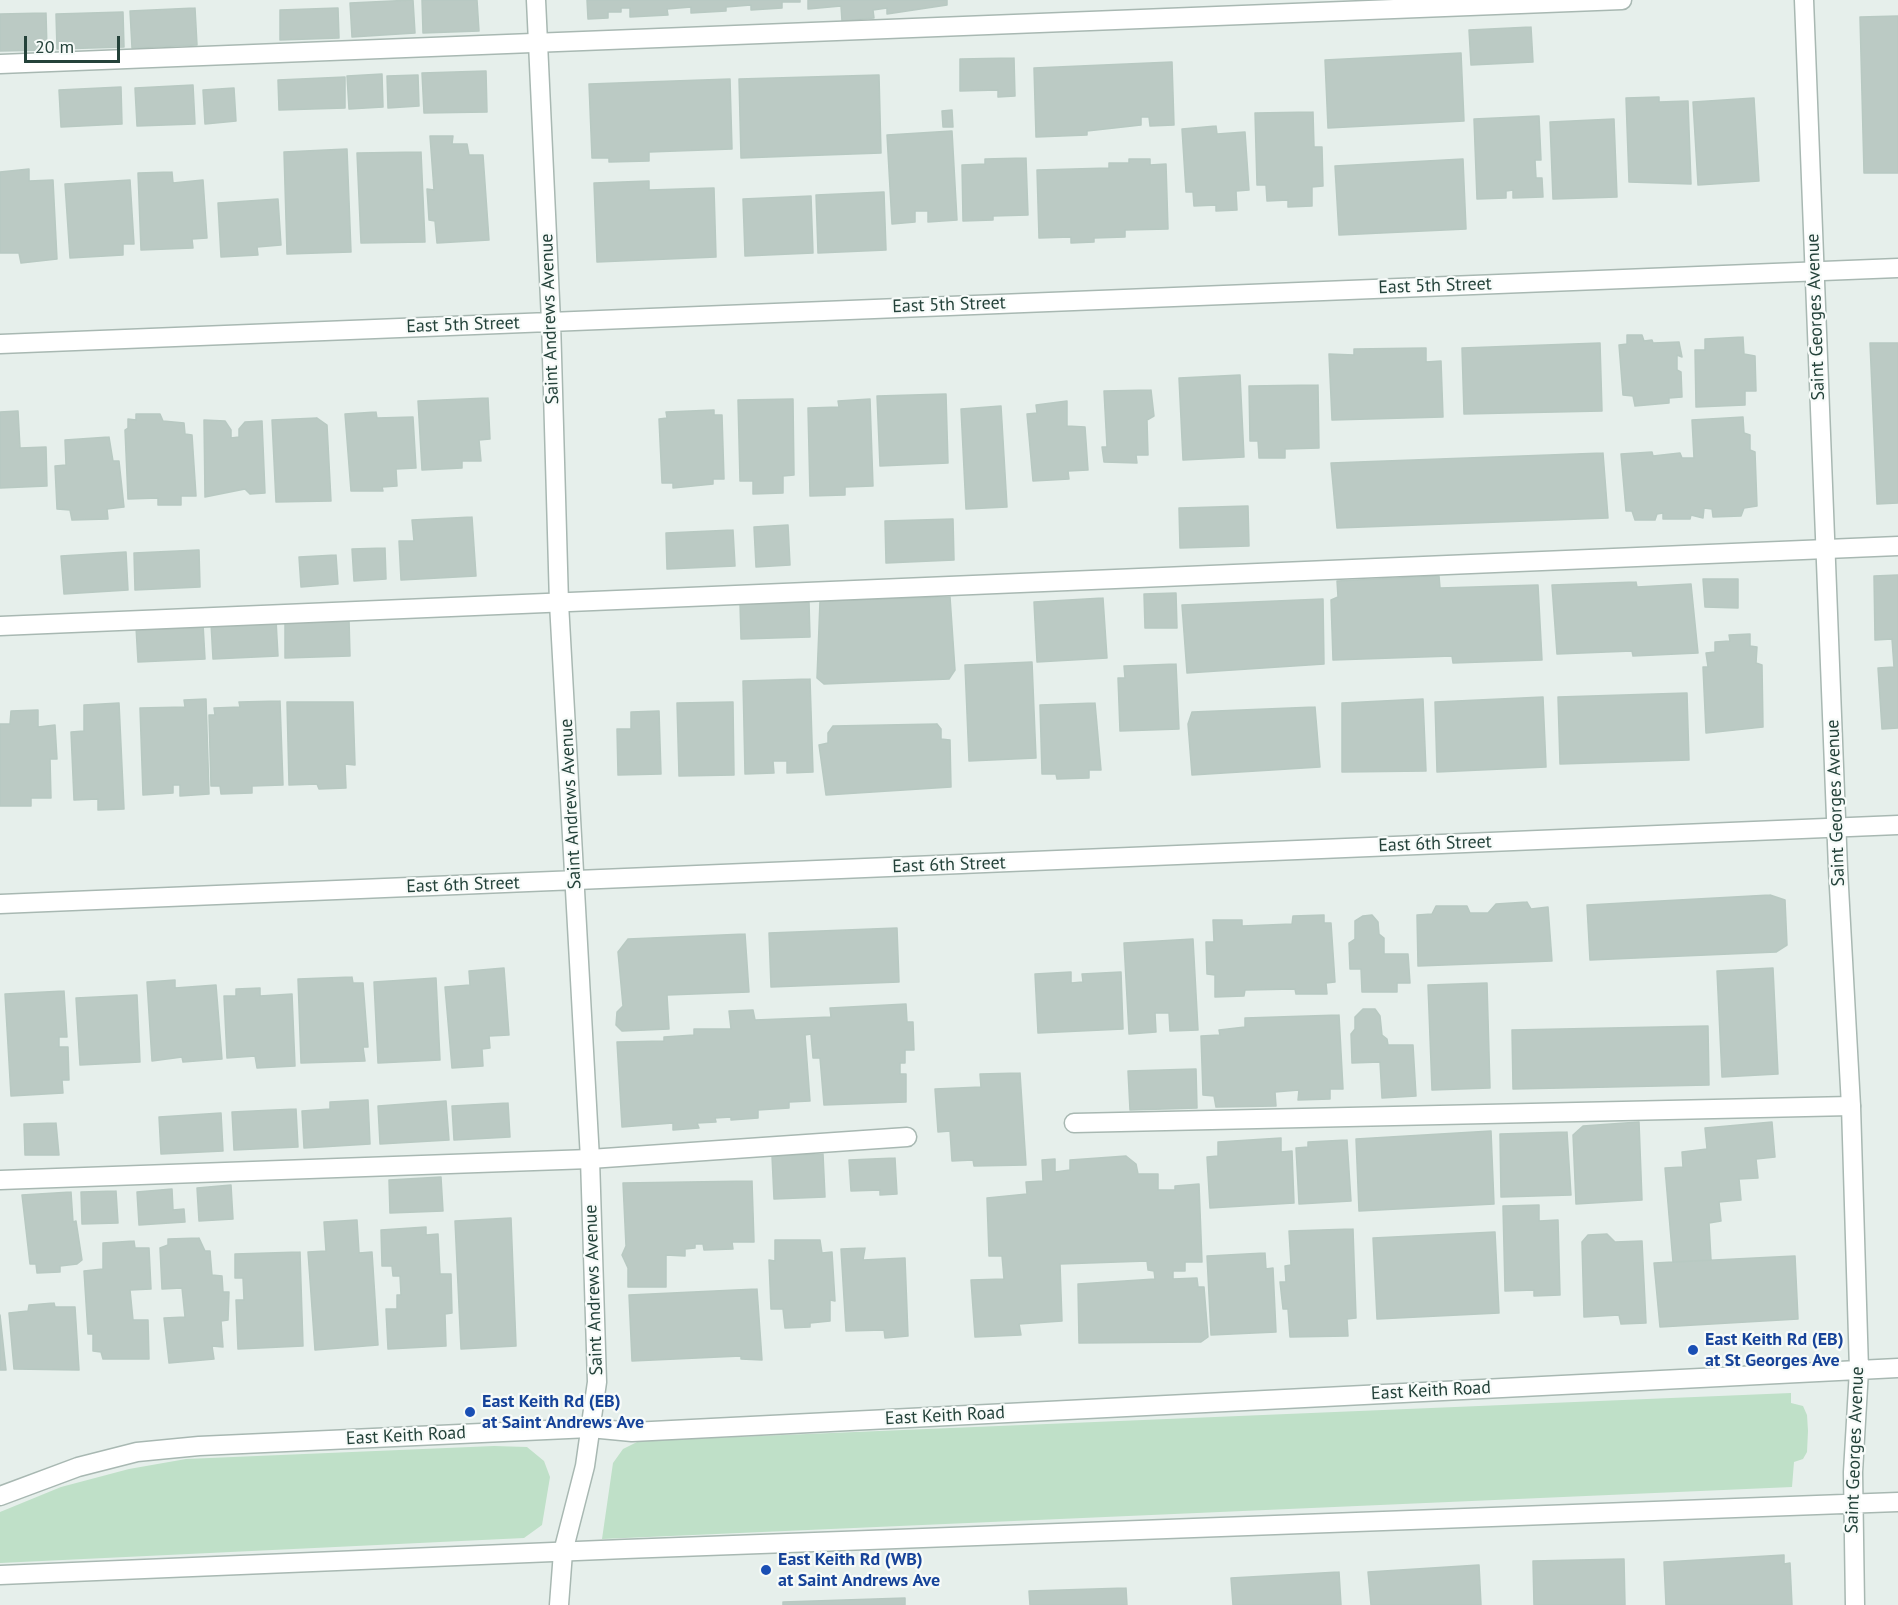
<!DOCTYPE html>
<style>
body{margin:0}
#map{position:relative;width:1898px;height:1605px;overflow:hidden;background:#e6efeb;font-family:"PT Sans",sans-serif}
canvas{display:block}
.scale{position:absolute;left:24px;top:36px;width:96px;height:27px;box-sizing:border-box;border:3px solid #24423a;border-top:0;padding-left:8px;font-size:18px;line-height:21px;white-space:nowrap;color:#24423a;-webkit-text-stroke:4px #f7fbf9;paint-order:stroke}
</style>
<div id="map">
<canvas width="1898" height="1605"></canvas>
<div class="scale">20 m</div>
</div>
<script>
const ctx = document.querySelector('canvas').getContext('2d');
ctx.lineJoin = 'round';
function fill(path, color) {
  ctx.fillStyle = color;
  ctx.fill(path, 'evenodd');
}
function toPath(rows) {
  const path = new Path2D();
  for (const r of rows) {
    path.moveTo(r[0], r[1]);
    for (let i = 2; i < r.length; i += 2) path.lineTo(r[i], r[i + 1]);
  }
  return path;
}
function trace(path, color, width, dash) {
  ctx.strokeStyle = color;
  ctx.lineWidth = width;
  ctx.lineCap = dash ? 'butt' : 'round';
  ctx.setLineDash(dash || []);
  ctx.stroke(path);
}
function write(font, color, halo, rows, align = 'center') {
  ctx.font = font + ' "PT Sans",sans-serif';
  ctx.lineWidth = 4.5;
  ctx.setLineDash([]);
  ctx.textBaseline = 'middle';
  ctx.strokeStyle = halo;
  ctx.fillStyle = color;
  for (const [text, x, y, turn = 0] of rows) {
    ctx.save();
    ctx.translate(x, y);
    ctx.rotate((+turn || 0) * Math.PI / 180);
    ctx.textAlign = isNaN(turn) ? turn : align;
    if (halo) ctx.strokeText(text, 0, 0);
    ctx.fillText(text, 0, 0);
    ctx.restore();
  }
}
const green = toPath([
 [1791,1393,1791,1403,1803,1406,1807,1415,1808,1431,1807,1452,1803,1459,1794,1462,1792,1487,602,1539,613,1463,623,1449,639,1441],
 [494,1446,527,1447,544,1461,550,1477,542,1525,524,1538,0,1563,0,1512,61,1487,129,1469,186,1459]
]);
const building = toPath([
 [413,0,415,33,352,37,350,3,413,0],
 [422,0,477,0,479,31,423,33,422,0],
 [587,0,800,0,800,2,782,2,782,8,751,10,751,5,726,7,726,11,691,13,691,7,667,9,668,15,630,17,630,8,621,8,621,12,608,12,608,18,588,19,587,0],
 [808,0,947,0,947,5,887,14,887,8,873,10,874,18,842,21,841,6,808,9,808,0],
 [195,8,197,45,132,48,130,11,195,8],
 [338,8,339,38,280,40,280,10,338,8],
 [123,12,124,47,57,49,56,14,123,12],
 [46,13,47,50,0,51,0,14,46,13],
 [1898,16,1898,173,1864,173,1860,17,1898,16],
 [1531,27,1533,62,1471,65,1469,30,1531,27],
 [1461,53,1464,121,1328,128,1325,60,1461,53],
 [1014,58,1015,96,998,97,998,90,960,91,960,59,1014,58],
 [1172,62,1174,125,1150,126,1149,117,1141,117,1141,125,1087,131,1087,135,1036,137,1034,68,1172,62],
 [486,71,487,112,424,113,422,73,486,71],
 [382,74,383,107,349,109,347,76,382,74],
 [418,75,419,106,388,108,387,76,418,75],
 [879,75,881,153,741,158,739,79,879,75],
 [345,77,345,108,279,110,278,80,345,77],
 [730,79,732,149,649,152,649,161,609,162,609,158,592,158,589,84,730,79],
 [193,85,195,124,137,126,135,88,193,85],
 [121,87,122,124,61,127,59,90,121,87],
 [234,88,236,121,205,124,203,90,234,88],
 [1659,97,1659,102,1688,101,1691,184,1629,182,1626,98,1659,97],
 [1754,98,1759,181,1698,185,1693,102,1754,98],
 [952,110,953,127,943,127,942,111,952,110],
 [1313,112,1314,147,1322,147,1323,186,1312,187,1312,206,1288,207,1288,200,1267,201,1266,185,1257,185,1255,113,1313,112],
 [1539,116,1541,160,1535,160,1536,178,1542,178,1543,197,1513,198,1513,190,1506,191,1506,198,1477,199,1474,119,1539,116],
 [1614,119,1617,197,1553,199,1550,122,1614,119],
 [1216,126,1217,134,1245,132,1249,190,1236,191,1237,210,1216,211,1216,205,1194,206,1193,192,1186,192,1182,129,1216,126],
 [952,131,957,220,928,222,928,211,915,211,915,222,892,224,887,135,952,131],
 [430,136,453,136,452,144,467,144,469,155,483,155,489,240,437,243,435,221,429,220,427,189,434,190,430,136],
 [347,149,351,252,287,254,284,152,347,149],
 [421,152,425,242,361,243,357,153,421,152],
 [1026,158,1028,215,993,216,993,220,963,221,962,165,985,164,985,159,1026,158],
 [1129,159,1150,159,1150,165,1166,164,1168,229,1125,230,1125,237,1094,238,1094,242,1071,243,1071,237,1039,238,1037,170,1109,168,1109,163,1129,163,1129,159],
 [1463,159,1466,229,1339,235,1335,166,1463,159],
 [29,169,29,181,53,180,57,259,21,263,19,253,0,253,0,172,29,169],
 [172,172,173,183,203,180,207,238,192,239,193,248,141,250,138,173,172,172],
 [130,180,134,244,123,244,123,255,70,258,65,184,130,180],
 [649,181,649,190,714,188,716,257,597,262,594,183,649,181],
 [884,192,886,250,818,253,816,195,884,192],
 [811,196,813,253,745,256,743,199,811,196],
 [278,199,281,245,257,247,258,255,221,257,218,203,278,199],
 [1627,335,1642,335,1644,341,1652,340,1653,343,1679,342,1682,357,1677,355,1677,370,1681,372,1682,397,1669,398,1669,403,1635,406,1633,396,1623,395,1619,345,1627,344,1627,335],
 [1743,337,1744,354,1755,356,1756,391,1745,391,1745,405,1696,407,1695,350,1705,350,1705,339,1743,337],
 [1600,343,1602,411,1464,414,1462,348,1600,343],
 [1870,343,1898,343,1898,503,1877,504,1870,343],
 [1426,348,1426,362,1441,361,1443,417,1332,420,1329,354,1354,355,1354,349,1426,348],
 [1240,375,1244,457,1183,460,1179,378,1240,375],
 [1318,385,1319,448,1285,449,1285,458,1259,458,1258,441,1250,441,1249,386,1318,385],
 [1151,390,1154,416,1147,420,1148,455,1136,455,1137,463,1104,462,1102,447,1107,447,1104,391,1151,390],
 [946,394,948,463,880,466,877,396,946,394],
 [488,398,490,439,479,440,481,461,462,461,462,468,422,470,418,401,488,398],
 [793,399,794,475,783,476,783,493,753,494,753,481,740,481,738,400,793,399],
 [870,399,873,486,845,487,845,495,810,496,808,408,839,407,838,401,870,399],
 [1067,401,1067,426,1085,427,1088,470,1068,471,1069,479,1033,481,1027,414,1037,413,1036,405,1067,401],
 [1001,406,1007,507,966,509,961,409,1001,406],
 [714,410,714,415,722,415,724,479,713,479,713,484,673,488,673,483,662,483,659,419,667,418,666,412,714,410],
 [18,411,20,448,46,447,47,486,0,488,0,412,18,411],
 [376,412,377,418,413,417,416,468,396,469,397,486,382,487,383,491,351,491,345,414,376,412],
 [136,414,160,414,163,421,184,423,185,434,192,435,196,496,181,496,181,505,158,505,158,498,128,499,125,430,128,428,128,419,136,420,136,414],
 [1743,417,1744,433,1750,435,1750,450,1755,452,1757,506,1744,508,1741,516,1713,517,1712,509,1704,508,1703,518,1691,515,1690,519,1663,519,1663,513,1657,514,1655,520,1635,520,1632,511,1626,511,1621,454,1652,452,1653,456,1680,453,1682,458,1694,458,1692,420,1743,417],
 [317,418,327,425,331,501,276,502,272,420,317,418],
 [204,420,225,421,231,430,231,438,239,437,239,429,245,422,262,421,265,493,250,494,245,489,205,497,204,420],
 [109,437,113,461,119,461,124,507,107,509,108,519,72,520,70,510,57,509,55,466,66,465,65,440,109,437],
 [1603,453,1608,518,1337,528,1331,463,1603,453],
 [1248,506,1249,546,1180,548,1179,508,1248,506],
 [472,517,476,576,401,580,399,541,414,541,412,520,472,517],
 [953,519,954,560,886,563,885,521,953,519],
 [788,525,790,565,756,567,754,527,788,525],
 [733,530,735,566,667,569,666,533,733,530],
 [385,548,386,579,354,581,352,549,385,548],
 [199,550,200,587,135,590,134,553,199,550],
 [126,552,128,590,64,594,61,556,126,552],
 [336,555,338,584,301,587,299,557,336,555],
 [1898,575,1898,728,1882,729,1878,668,1894,667,1892,639,1875,640,1874,576,1898,575],
 [1439,576,1440,588,1538,585,1542,660,1453,663,1452,656,1333,660,1331,600,1338,597,1337,581,1439,576],
 [1703,579,1738,579,1738,608,1705,607,1703,579],
 [1636,582,1637,587,1691,584,1698,653,1633,656,1632,651,1557,654,1552,585,1636,582],
 [1176,593,1177,628,1145,628,1144,594,1176,593],
 [950,597,955,670,949,679,824,684,817,678,820,601,950,597],
 [1103,598,1107,658,1037,662,1034,602,1103,598],
 [1323,599,1324,664,1187,673,1182,605,1323,599],
 [809,602,810,637,741,639,740,603,809,602],
 [349,619,350,656,285,658,285,621,349,619],
 [276,620,278,656,213,659,211,623,276,620],
 [203,624,205,659,138,662,136,627,203,624],
 [1750,634,1750,646,1757,647,1756,663,1762,665,1763,727,1706,733,1703,667,1708,667,1706,653,1715,652,1715,642,1730,641,1729,635,1750,634],
 [1032,662,1036,758,969,761,965,665,1032,662],
 [1176,664,1179,729,1120,731,1118,678,1125,678,1124,666,1176,664],
 [810,679,813,772,787,773,787,761,773,761,774,773,745,774,743,681,810,679],
 [1687,693,1689,760,1560,764,1558,697,1687,693],
 [1543,697,1546,767,1437,772,1435,702,1543,697],
 [206,699,209,794,180,796,180,785,173,785,173,793,143,795,140,708,185,707,184,700,206,699],
 [1423,699,1426,771,1342,772,1342,703,1423,699],
 [280,701,283,785,252,786,252,793,221,794,220,786,211,786,209,715,215,715,214,708,240,707,239,702,280,701],
 [287,702,353,702,355,765,345,764,346,788,319,789,317,784,289,785,287,702],
 [733,702,734,775,679,776,677,703,733,702],
 [119,703,124,809,98,810,98,799,74,800,71,732,84,731,84,705,119,703],
 [1095,703,1101,770,1089,770,1089,778,1057,779,1056,774,1042,774,1040,705,1095,703],
 [1315,707,1320,767,1192,775,1188,724,1192,712,1315,707],
 [38,710,38,727,55,725,57,759,50,759,51,798,31,798,31,806,0,806,0,724,10,724,11,711,38,710],
 [659,711,661,774,618,775,617,729,631,729,631,712,659,711],
 [937,724,941,729,941,739,950,740,951,787,826,795,819,745,828,743,828,733,833,726,937,724],
 [1770,895,1785,900,1787,945,1776,952,1590,960,1587,905,1770,895],
 [1527,902,1531,909,1548,907,1552,961,1418,966,1417,915,1432,914,1436,906,1467,906,1470,913,1488,913,1496,904,1527,902],
 [1324,915,1324,923,1331,923,1335,982,1326,983,1327,994,1296,994,1295,989,1245,990,1244,996,1215,997,1215,975,1207,974,1206,942,1214,942,1213,920,1242,920,1242,926,1292,924,1293,916,1324,915],
 [1372,915,1378,922,1379,934,1384,938,1384,954,1408,954,1410,983,1397,983,1397,992,1362,992,1361,969,1350,969,1349,943,1355,939,1355,921,1363,916,1372,915],
 [897,928,899,982,771,987,769,933,897,928],
 [745,934,749,992,667,995,669,1029,622,1031,616,1025,617,1012,623,1006,618,952,628,939,745,934],
 [1193,939,1198,1030,1170,1031,1169,1013,1155,1013,1156,1032,1129,1034,1124,943,1193,939],
 [504,968,509,1035,489,1036,490,1048,482,1049,483,1066,452,1068,445,987,470,985,469,971,504,968],
 [1773,968,1778,1074,1722,1077,1717,971,1773,968],
 [1071,972,1071,983,1083,982,1082,974,1121,972,1123,1029,1038,1033,1035,974,1071,972],
 [352,977,353,983,363,983,368,1047,363,1047,365,1061,301,1063,298,979,352,977],
 [436,978,440,1060,378,1063,374,982,436,978],
 [175,980,175,988,216,985,222,1059,183,1062,182,1057,152,1061,147,982,175,980],
 [1487,983,1490,1088,1432,1090,1428,985,1487,983],
 [260,988,260,996,292,994,295,1066,257,1068,255,1056,227,1058,224,996,236,996,236,989,260,988],
 [64,991,67,1037,59,1037,59,1047,68,1047,69,1080,62,1080,63,1093,11,1096,5,994,64,991],
 [137,995,140,1062,80,1065,76,998,137,995],
 [906,1004,907,1022,913,1022,914,1050,905,1050,905,1063,900,1063,900,1074,906,1074,906,1102,824,1105,820,1058,813,1058,811,1034,805,1035,810,1101,789,1102,789,1108,758,1110,758,1118,731,1120,731,1117,715,1118,716,1122,697,1123,699,1128,673,1130,673,1123,622,1127,617,1042,664,1041,664,1037,694,1035,694,1029,731,1029,729,1011,753,1010,755,1020,831,1017,830,1008,906,1004],
 [1363,1009,1375,1009,1380,1016,1382,1035,1387,1039,1388,1045,1413,1045,1416,1096,1382,1098,1380,1062,1352,1063,1351,1034,1355,1029,1355,1017,1363,1009],
 [1339,1015,1343,1089,1330,1089,1330,1099,1298,1100,1299,1090,1275,1092,1276,1106,1216,1107,1214,1096,1203,1095,1201,1036,1220,1035,1219,1030,1245,1027,1245,1018,1339,1015],
 [1708,1026,1709,1085,1513,1089,1512,1030,1708,1026],
 [1196,1069,1197,1108,1130,1110,1128,1071,1196,1069],
 [1020,1073,1026,1165,974,1166,973,1160,952,1161,950,1131,938,1132,935,1089,981,1087,980,1074,1020,1073],
 [368,1100,370,1144,304,1148,302,1111,330,1109,330,1102,368,1100],
 [446,1101,449,1140,380,1144,378,1106,446,1101],
 [508,1103,510,1137,454,1140,452,1106,508,1103],
 [296,1109,298,1147,234,1150,232,1112,296,1109],
 [221,1113,223,1151,161,1154,159,1117,221,1113],
 [1639,1122,1642,1200,1576,1204,1573,1135,1583,1126,1639,1122],
 [1772,1122,1775,1157,1756,1159,1758,1178,1739,1179,1741,1200,1719,1202,1721,1221,1709,1223,1711,1260,1673,1262,1665,1168,1683,1167,1682,1152,1707,1149,1705,1128,1772,1122],
 [56,1123,59,1155,25,1155,24,1124,56,1123],
 [1491,1131,1494,1204,1359,1211,1356,1139,1491,1131],
 [1567,1132,1571,1195,1501,1197,1500,1134,1567,1132],
 [1281,1138,1281,1152,1292,1151,1294,1203,1210,1208,1207,1157,1218,1156,1218,1142,1281,1138],
 [1347,1140,1351,1201,1299,1204,1296,1148,1308,1147,1308,1142,1347,1140],
 [823,1154,825,1197,774,1199,772,1156,823,1154],
 [1126,1156,1136,1164,1138,1174,1158,1174,1158,1190,1175,1190,1175,1186,1199,1184,1202,1262,1185,1262,1185,1271,1173,1271,1173,1279,1197,1278,1198,1287,1204,1287,1208,1337,1201,1342,1079,1343,1078,1284,1155,1279,1154,1271,1148,1270,1147,1261,1060,1264,1062,1321,1019,1324,1021,1335,975,1337,971,1280,1004,1279,1002,1256,989,1256,987,1198,1027,1194,1026,1182,1043,1181,1042,1160,1055,1159,1055,1172,1070,1170,1070,1160,1126,1156],
 [895,1158,897,1194,880,1195,880,1190,851,1191,849,1160,895,1158],
 [441,1177,443,1211,390,1213,389,1180,441,1177],
 [752,1181,754,1242,732,1242,733,1249,704,1250,703,1244,695,1244,695,1248,685,1249,685,1256,666,1255,666,1287,628,1287,628,1268,622,1255,626,1246,623,1183,752,1181],
 [231,1185,233,1219,199,1221,197,1188,231,1185],
 [172,1189,173,1210,184,1209,185,1222,139,1225,137,1192,172,1189],
 [116,1191,118,1223,82,1224,81,1192,116,1191],
 [71,1192,73,1222,76,1221,82,1260,77,1264,60,1266,60,1272,37,1273,36,1264,30,1264,22,1195,71,1192],
 [1539,1205,1539,1221,1558,1220,1560,1295,1534,1296,1534,1290,1505,1291,1503,1206,1539,1205],
 [511,1218,516,1346,461,1349,455,1221,511,1218],
 [357,1220,359,1253,372,1252,378,1345,315,1350,308,1252,326,1251,324,1222,357,1220],
 [426,1227,426,1235,438,1234,440,1274,451,1274,452,1313,445,1314,446,1346,388,1349,386,1309,397,1309,397,1295,401,1295,400,1276,393,1276,392,1266,382,1266,381,1230,426,1227],
 [1353,1229,1356,1318,1347,1319,1348,1336,1290,1337,1288,1309,1283,1309,1280,1282,1286,1282,1285,1266,1291,1265,1289,1231,1353,1229],
 [1495,1232,1499,1313,1377,1319,1373,1238,1495,1232],
 [1607,1234,1615,1242,1642,1241,1646,1323,1621,1324,1619,1315,1584,1317,1582,1242,1588,1235,1607,1234],
 [199,1238,205,1251,210,1251,212,1275,222,1276,223,1292,229,1292,228,1320,221,1321,223,1347,212,1346,214,1359,169,1363,164,1318,185,1317,182,1288,162,1289,160,1248,168,1245,168,1239,199,1238],
 [775,1240,820,1240,822,1253,832,1252,835,1301,830,1300,830,1321,810,1323,810,1327,785,1328,783,1309,771,1309,769,1260,775,1261,775,1240],
 [134,1241,135,1248,149,1248,151,1289,130,1290,133,1320,148,1320,149,1359,103,1359,101,1352,93,1351,93,1334,88,1334,84,1271,103,1269,103,1243,134,1241],
 [865,1248,863,1260,905,1258,908,1336,885,1338,884,1330,846,1331,841,1249,865,1248],
 [300,1252,303,1346,238,1349,236,1300,244,1300,243,1278,235,1278,235,1254,300,1252],
 [1265,1253,1266,1269,1273,1268,1276,1332,1211,1335,1207,1256,1265,1253],
 [1795,1256,1798,1319,1660,1327,1654,1263,1795,1256],
 [757,1289,762,1360,741,1359,741,1356,632,1361,629,1295,757,1289],
 [54,1303,55,1307,75,1307,79,1370,14,1369,9,1313,28,1311,29,1305,54,1303],
 [0,1315,6,1370,0,1370,0,1315],
 [1784,1555,1784,1564,1790,1563,1792,1605,1666,1605,1664,1562,1784,1555],
 [1624,1559,1625,1605,1534,1605,1533,1561,1624,1559],
 [1479,1565,1481,1605,1371,1605,1368,1572,1479,1565],
 [1339,1572,1341,1605,1233,1605,1231,1578,1339,1572],
 [1126,1588,1127,1605,1030,1605,1029,1591,1126,1588],
 [905,1598,905,1605,783,1605,783,1602,905,1598]
]);
const service = toPath([
 [0,64,1622,0],
 [0,626,1898,546],
 [1074,1123,1851,1106],
 [0,1180,590,1159,907,1137]
]);
const minor = toPath([
 [536,0,551,321,559,603,590,1159,597,1382,585,1466,563,1552,559,1605],
 [0,344,1898,268],
 [0,904,1898,825]
]);
const tertiary = toPath([
 [1804,0,1838,869,1851,1106,1859,1370,1853,1472,1855,1605],
 [0,1496,78,1467,137,1452,199,1446,590,1428,632,1432,1898,1368],
 [0,1575,625,1549,1898,1502]
]);
const markers = [
 [1693,1350,6,"#1a4fb4"],
 [470,1412,6,"#1a4fb4"],
 [766,1570,6,"#1a4fb4"]
];
const streetNames = [
 ["East 5th Street",1435,286,-2],
 ["East 5th Street",949,305,-2],
 ["Saint Georges Avenue",1816,317,-92],
 ["Saint Andrews Avenue",550,319,-92],
 ["East 5th Street",463,325,-2],
 ["Saint Georges Avenue",1836,803,-92],
 ["Saint Andrews Avenue",571,804,-93],
 ["East 6th Street",1435,844,-2],
 ["East 6th Street",949,865,-2],
 ["East 6th Street",463,885,-2],
 ["Saint Andrews Avenue",594,1290,-92],
 ["East Keith Road",1431,1391,-3],
 ["East Keith Road",945,1416,-3],
 ["East Keith Road",406,1436,-3],
 ["Saint Georges Avenue",1855,1450,-88]
];
const transitNames = [
 ["East Keith Rd (EB)",1705,1340],
 ["at St Georges Ave",1705,1361],
 ["East Keith Rd (EB)",482,1402],
 ["at Saint Andrews Ave",482,1423],
 ["East Keith Rd (WB)",778,1560],
 ["at Saint Andrews Ave",778,1581]
];
fill(green, '#bfe0c8');
fill(building, '#bbcac4');
trace(building, '#b8c9c2', 1.5);
trace(service, '#a8b8b2', 21);
trace(minor, '#a8b8b2', 21);
trace(tertiary, '#a8b8b2', 21);
trace(service, '#fff', 18);
trace(minor, '#fff', 18);
trace(tertiary, '#fff', 18);
for (const [x, y, r, color] of markers) {
  const dot = new Path2D();
  dot.arc(x, y, r, 0, 2 * Math.PI);
  ctx.fillStyle = color;
  ctx.fill(dot);
  trace(dot, '#f7fbf9', 2);
}
write('18px', '#24423a', '#f7fbf9', streetNames);
write('bold 18px', '#164399', '#f7fbf9', transitNames, 'left');
</script>
